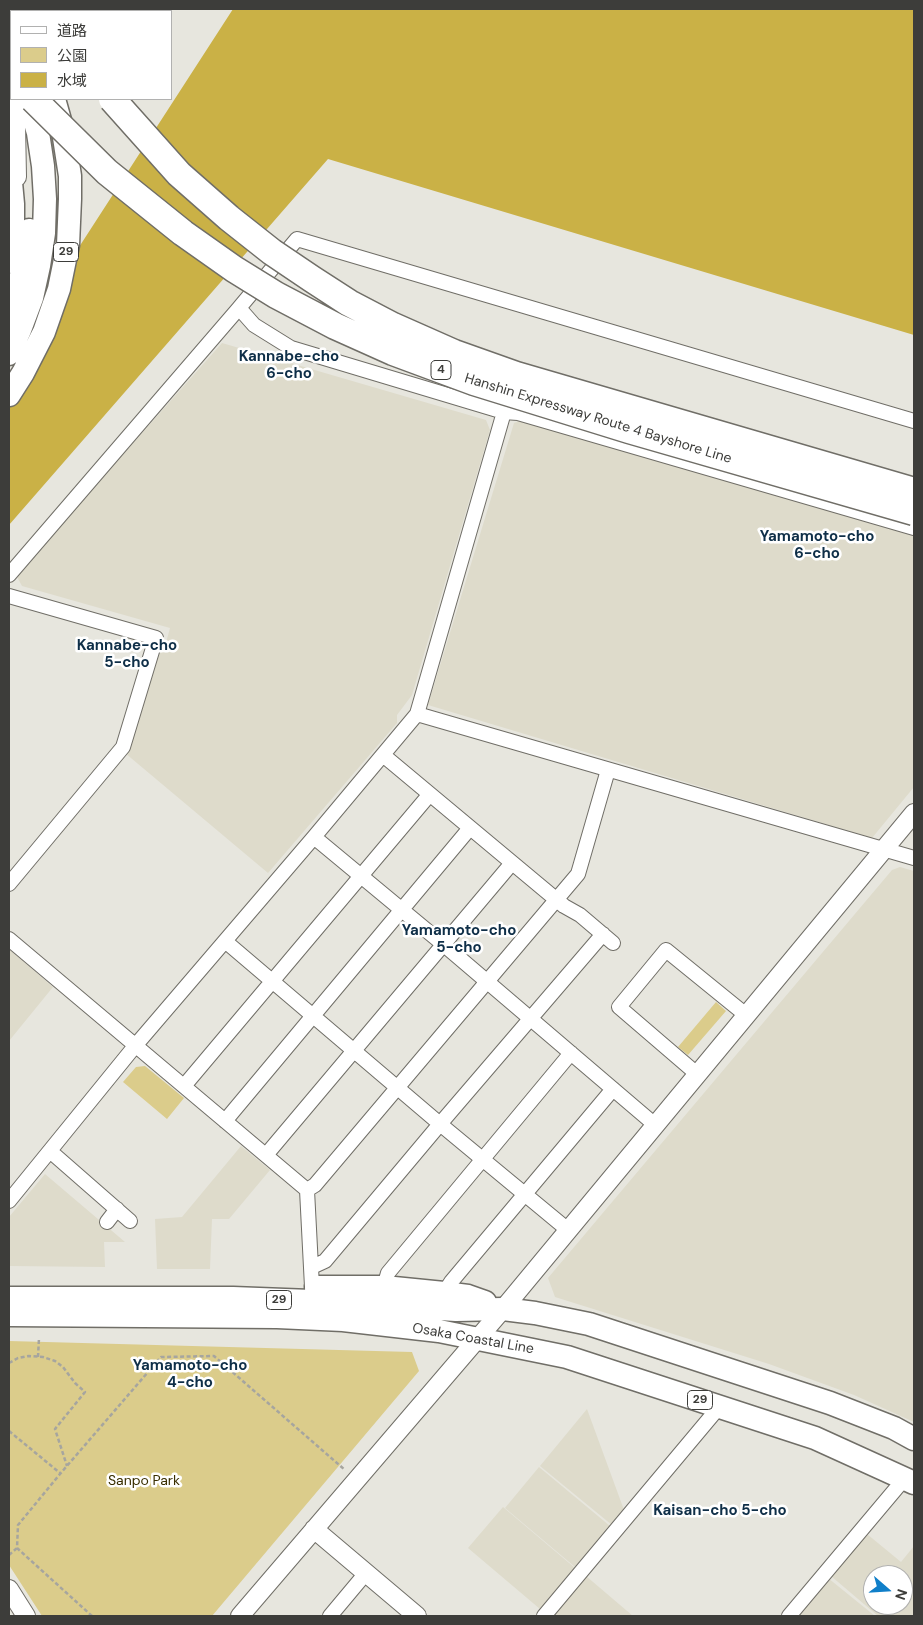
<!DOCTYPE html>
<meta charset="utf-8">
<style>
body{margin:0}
#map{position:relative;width:923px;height:1625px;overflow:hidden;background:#e7e6de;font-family:"DM Sans","Noto Sans JP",sans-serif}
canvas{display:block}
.frame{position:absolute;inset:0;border:10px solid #3d3d3a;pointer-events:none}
.legend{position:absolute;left:10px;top:10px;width:162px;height:90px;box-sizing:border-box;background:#fff;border:1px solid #b1b1b0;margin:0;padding:6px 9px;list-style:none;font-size:15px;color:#3d3d3a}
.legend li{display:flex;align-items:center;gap:10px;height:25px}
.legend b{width:25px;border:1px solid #b1b1b0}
.north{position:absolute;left:863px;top:1565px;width:50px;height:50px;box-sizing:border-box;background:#fff;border:1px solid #b1b1b0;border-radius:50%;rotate:109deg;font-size:14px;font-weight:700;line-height:20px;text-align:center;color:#3d3d3a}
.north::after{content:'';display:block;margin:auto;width:18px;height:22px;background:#107fc9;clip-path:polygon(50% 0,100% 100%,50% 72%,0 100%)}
</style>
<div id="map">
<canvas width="923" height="1625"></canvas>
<div class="frame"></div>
<ul class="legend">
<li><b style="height:6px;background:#fff"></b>道路</li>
<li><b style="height:14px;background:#dbcc8b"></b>公園</li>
<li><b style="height:14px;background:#cab146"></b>水域</li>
</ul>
<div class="north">N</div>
</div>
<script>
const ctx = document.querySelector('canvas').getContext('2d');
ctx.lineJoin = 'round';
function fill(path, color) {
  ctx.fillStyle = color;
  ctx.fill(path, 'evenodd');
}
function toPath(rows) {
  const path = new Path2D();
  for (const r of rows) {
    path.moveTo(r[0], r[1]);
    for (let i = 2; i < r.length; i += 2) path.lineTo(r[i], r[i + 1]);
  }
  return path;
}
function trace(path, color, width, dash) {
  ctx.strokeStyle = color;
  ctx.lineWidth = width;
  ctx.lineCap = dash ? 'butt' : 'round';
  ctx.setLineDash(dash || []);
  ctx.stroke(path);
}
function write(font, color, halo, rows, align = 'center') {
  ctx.font = font + ' "DM Sans",sans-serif';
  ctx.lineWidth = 5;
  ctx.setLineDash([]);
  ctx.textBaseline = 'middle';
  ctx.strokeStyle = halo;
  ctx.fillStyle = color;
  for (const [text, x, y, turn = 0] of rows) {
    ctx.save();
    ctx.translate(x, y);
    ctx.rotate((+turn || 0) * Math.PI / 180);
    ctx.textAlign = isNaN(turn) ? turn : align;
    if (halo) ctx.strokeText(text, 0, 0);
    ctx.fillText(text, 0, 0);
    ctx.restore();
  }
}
const built = toPath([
 [222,343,486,420,490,430,412,695,397,715,397,723,268,873,125,753,156,655,164,650,170,628,22,586,16,575],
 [522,420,914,536,914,787,872,838,428,705,514,423],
 [900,867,914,871,914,1422,854,1395,769,1364,555,1297,548,1278,892,870],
 [9,949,53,987,9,1041],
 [241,1146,270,1170,229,1219,212,1219,210,1269,157,1269,155,1219,182,1217],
 [45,1174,125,1242,104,1242,105,1267,9,1266,9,1217],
 [587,1409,624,1510,612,1525,540,1466],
 [539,1467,610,1526,575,1567,505,1508],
 [503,1507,575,1568,540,1609,468,1548],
 [867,1534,901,1562,914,1546,914,1616,878,1616,831,1576],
 [873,1575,903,1575,903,1605,873,1605],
 [586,1576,633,1616,552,1616],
 [828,1578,875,1616,796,1616]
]);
const green = toPath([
 [716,1002,726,1011,688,1055,678,1047],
 [145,1066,184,1098,167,1119,123,1082,136,1067],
 [9,1341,412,1352,419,1371,212,1616,42,1616,9,1565]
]);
const water = toPath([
 [233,9,914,9,914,335,328,159,9,525,9,382,59,278]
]);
const path = toPath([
 [38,1357,39,1338],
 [9,1363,18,1358,29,1356,43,1357,55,1361,63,1367,75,1383,85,1392,55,1429,67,1466],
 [9,1431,60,1473],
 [9,1555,17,1548],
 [92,1616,17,1548,18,1525,60,1474,161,1357,214,1356,345,1470]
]);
const minor = toPath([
 [239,308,297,239,914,421],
 [9,575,239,308,254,325,291,348,504,412,518,413,914,528],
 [9,596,156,638,123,747,9,884],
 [417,714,914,858],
 [383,755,564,906,580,915,613,943],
 [314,837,443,944,654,1124],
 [9,939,307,1190,312,1287],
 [225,941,440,1124,568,1230],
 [697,1074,619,1007,666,950,746,1015],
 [184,1086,430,794],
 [225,1121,470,828],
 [50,1151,130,1221],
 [266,1155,512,863],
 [307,1190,315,1185,578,874,608,770],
 [9,1201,135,1046,314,837,417,714,504,412],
 [107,1222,117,1209],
 [312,1267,325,1261,440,1124,603,934],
 [384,1287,388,1273,571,1053],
 [444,1293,451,1282,613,1089],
 [330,1616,366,1573],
 [544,1616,720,1406],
 [789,1616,905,1478]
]);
const tertiary = toPath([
 [17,177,16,124,18,99],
 [314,1529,417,1616],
 [9,1589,26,1616],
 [240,1616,503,1309,914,813]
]);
const primary = toPath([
 [9,9,11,12],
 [33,9,35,11],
 [9,31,11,31],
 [9,53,11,58],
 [9,161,13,204,13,226,9,262],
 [9,315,18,287,24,264,29,230],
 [9,354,20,330,32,298,39,266,44,233,45,199,43,166,38,133,28,99],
 [9,395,23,373,44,332,59,289,68,245,70,199,70,176,63,131,54,99],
 [316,1287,384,1287,444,1293,468,1296,485,1302],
 [9,1298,233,1298,311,1301,456,1310,503,1309,535,1313,589,1324,830,1403,894,1428,914,1439],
 [9,1315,277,1317,343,1320,439,1331,567,1357,815,1438,914,1483]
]);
const motorway = toPath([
 [48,9,50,11],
 [9,72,11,75]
]);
const motorwayBridge = toPath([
 [33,99,107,172,183,233,234,269,276,295,335,326,393,352,474,382,629,430,914,512],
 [112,99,179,174,229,218,272,252,312,279,349,303,393,326,454,353,516,375,914,491]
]);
const shields = [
 [66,252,25],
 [441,370,20],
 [279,1300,25],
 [700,1400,25]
];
const shieldNames = [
 ["29",66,252],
 ["4",441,370],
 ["29",279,1300],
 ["29",700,1400]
];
const streetNames = [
 ["Hanshin Expressway Route 4 Bayshore Line",598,419,17],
 ["Osaka Coastal Line",473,1339,10]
];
const parkNames = [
 ["Sanpo Park",144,1481]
];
const neighbourhoodNames = [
 ["Kannabe-cho",289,357],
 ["6-cho",289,374],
 ["Yamamoto-cho",817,537],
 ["6-cho",817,554],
 ["Kannabe-cho",127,646],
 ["5-cho",127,663],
 ["Yamamoto-cho",459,931],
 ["5-cho",459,948],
 ["Yamamoto-cho",190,1366],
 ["4-cho",190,1383],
 ["Kaisan-cho 5-cho",720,1511]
];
fill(built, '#dedbcb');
fill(green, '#dbcc8b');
fill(water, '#cab146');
trace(minor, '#706e67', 16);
trace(tertiary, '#706e67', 20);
trace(primary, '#706e67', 25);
trace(motorway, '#706e67', 29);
trace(path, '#a6a59f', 2.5, [4, 2.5]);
trace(minor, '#fff', 14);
trace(tertiary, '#fff', 18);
trace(primary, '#fff', 22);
trace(motorway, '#fff', 26);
trace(motorwayBridge, '#706e67', 29, []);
trace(motorwayBridge, '#fff', 26);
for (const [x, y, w] of shields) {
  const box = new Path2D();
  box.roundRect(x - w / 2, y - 9.5, w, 19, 4);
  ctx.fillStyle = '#fff';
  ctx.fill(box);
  trace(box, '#3d3d3a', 1);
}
write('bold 12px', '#3d3d3a', null, shieldNames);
write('14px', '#3d3d3a', '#fff', streetNames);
write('14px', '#392e00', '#fff', parkNames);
write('bold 15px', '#0f2f48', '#fff', neighbourhoodNames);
</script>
